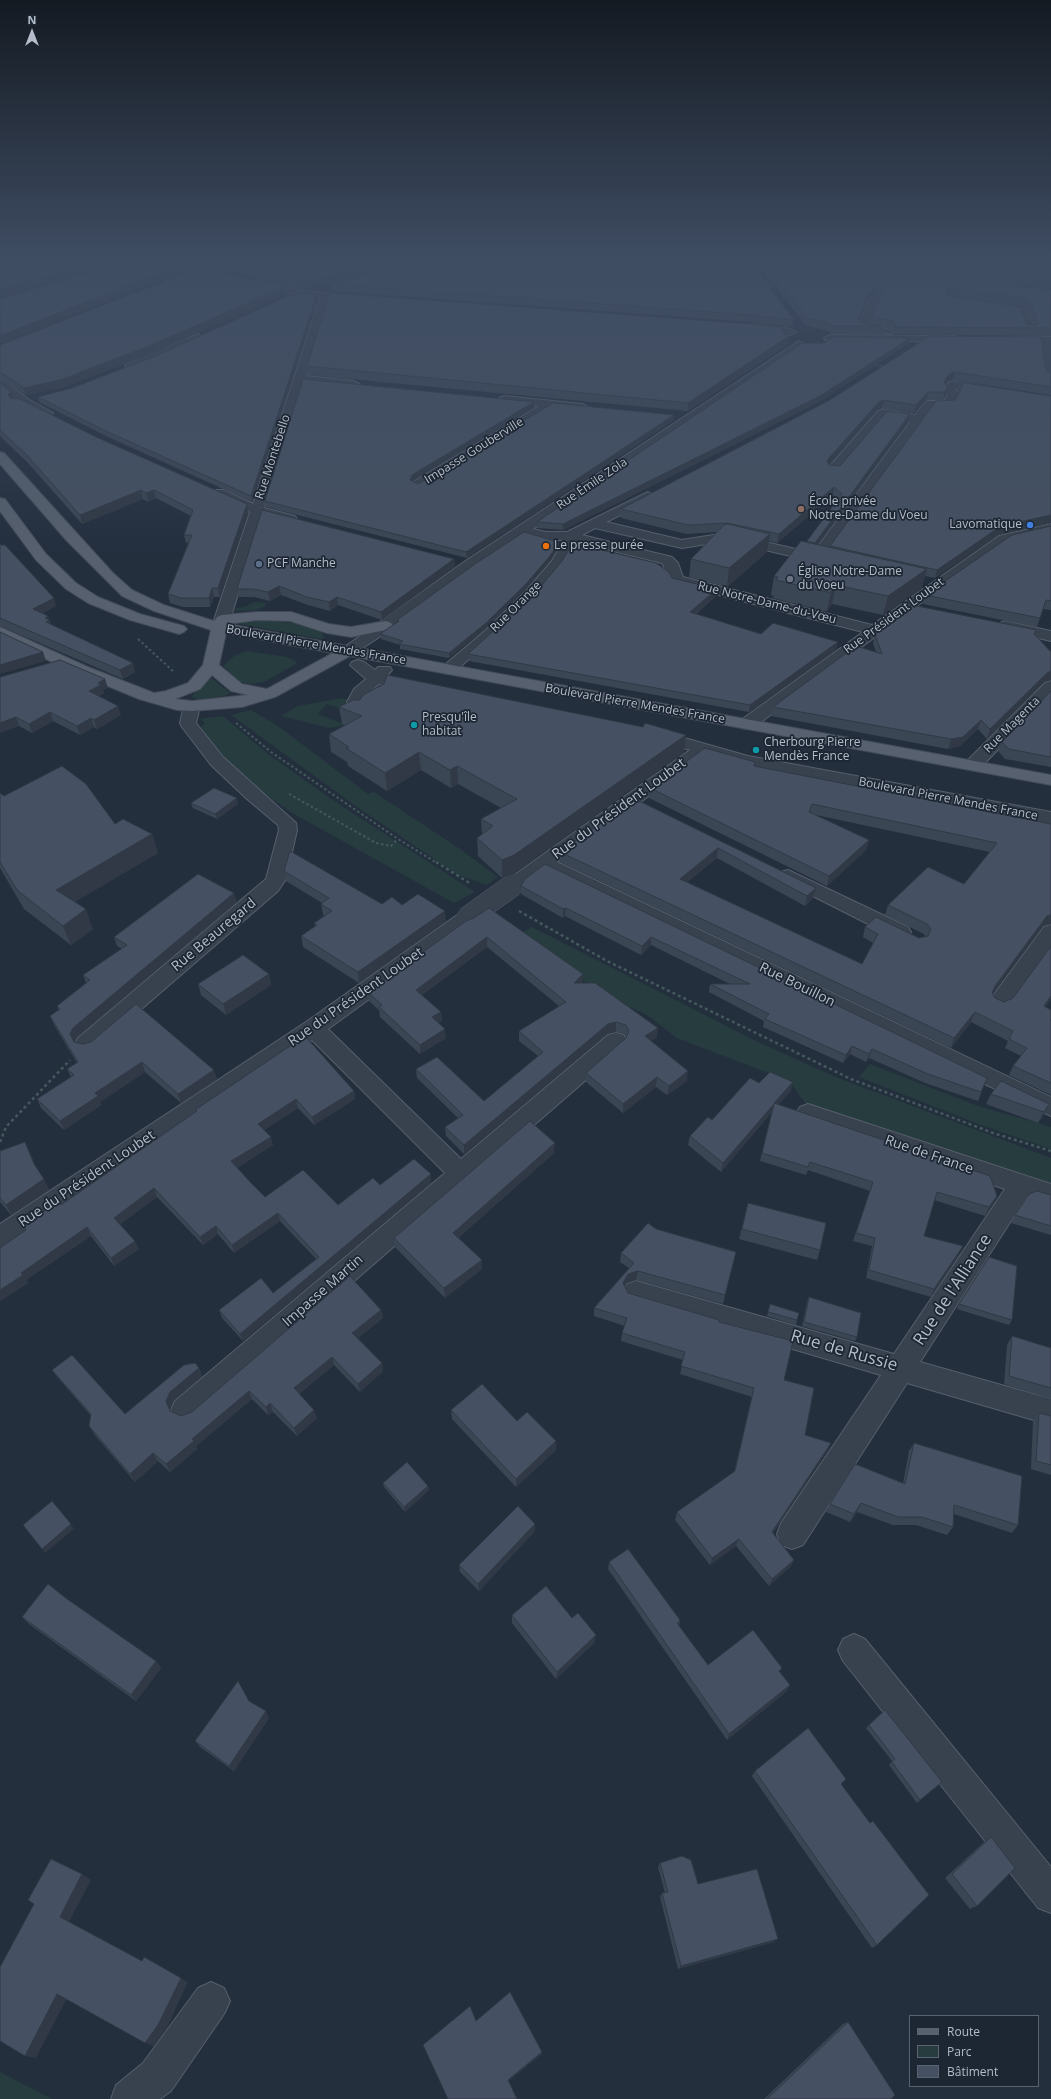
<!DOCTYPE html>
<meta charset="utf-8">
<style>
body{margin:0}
#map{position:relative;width:1051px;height:2099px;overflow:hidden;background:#242f3e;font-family:"Open Sans",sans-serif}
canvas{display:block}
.legend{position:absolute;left:909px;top:2015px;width:130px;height:72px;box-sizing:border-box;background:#1d2633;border:1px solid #59626f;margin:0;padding:5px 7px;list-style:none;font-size:12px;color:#b4bcc9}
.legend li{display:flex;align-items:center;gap:8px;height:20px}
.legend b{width:20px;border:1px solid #59626f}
.north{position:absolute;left:12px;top:12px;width:40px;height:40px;-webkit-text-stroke:3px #1d2633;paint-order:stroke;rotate:0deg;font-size:11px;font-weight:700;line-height:16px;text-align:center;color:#b4bcc9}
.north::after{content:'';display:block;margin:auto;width:14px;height:18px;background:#b4bcc9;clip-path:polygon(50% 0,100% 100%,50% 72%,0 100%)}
</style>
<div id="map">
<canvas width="1051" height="2099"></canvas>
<ul class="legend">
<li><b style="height:5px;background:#56606e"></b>Route</li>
<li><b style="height:11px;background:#263c3f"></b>Parc</li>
<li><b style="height:11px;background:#455162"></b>Bâtiment</li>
</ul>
<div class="north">N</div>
</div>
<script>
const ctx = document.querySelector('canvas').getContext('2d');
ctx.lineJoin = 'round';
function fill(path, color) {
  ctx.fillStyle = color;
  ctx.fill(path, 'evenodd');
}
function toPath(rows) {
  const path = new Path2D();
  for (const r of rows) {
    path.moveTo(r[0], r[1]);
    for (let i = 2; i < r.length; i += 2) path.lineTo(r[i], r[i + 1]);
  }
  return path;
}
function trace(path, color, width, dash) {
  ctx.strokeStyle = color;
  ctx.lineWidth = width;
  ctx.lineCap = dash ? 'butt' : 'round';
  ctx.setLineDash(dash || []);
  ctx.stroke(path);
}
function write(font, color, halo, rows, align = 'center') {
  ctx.font = font + ' "Open Sans",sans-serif';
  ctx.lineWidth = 3.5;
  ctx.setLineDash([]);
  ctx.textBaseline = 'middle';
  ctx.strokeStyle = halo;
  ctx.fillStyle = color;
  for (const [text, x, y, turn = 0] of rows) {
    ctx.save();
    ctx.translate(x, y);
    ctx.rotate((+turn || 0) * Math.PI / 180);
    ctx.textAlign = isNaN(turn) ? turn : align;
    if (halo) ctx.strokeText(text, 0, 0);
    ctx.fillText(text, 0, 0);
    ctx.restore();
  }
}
const green = toPath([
 [254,602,266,603,265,606,257,610,238,611,230,609,244,607],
 [254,620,296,623,321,632,325,637,321,639,240,624,242,621],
 [247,651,287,657,297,662,296,664,264,682,250,684,238,681,223,666,234,656],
 [211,678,230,693,224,696,200,700,192,697,202,682],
 [342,698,352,701,351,712,327,704,318,714,347,725,329,728,281,716,298,706],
 [251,710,278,726,368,794,374,792,460,849,498,877,487,885,458,875,357,807,231,715],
 [223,716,268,754,334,801,475,892,454,903,292,813,239,776,197,730,203,729,201,727,205,723,200,719],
 [532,927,758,1042,838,1078,1051,1158,1051,1185,808,1107,789,1081,677,1038,647,1015,630,1007,626,1010,518,935],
 [870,1064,978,1106,1051,1127,1051,1149,978,1124,859,1077],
 [0,2072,52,2099,0,2099]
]);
const pathFar2 = toPath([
 [874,365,885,366]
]);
const pathFar1 = toPath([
 [138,639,174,672],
 [236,723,271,752,398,839,437,863],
 [289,794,376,843,391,846,398,839]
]);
const path = toPath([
 [436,862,471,884],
 [519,911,607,961,851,1079,993,1133,1051,1151],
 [0,1142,6,1127,70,1060]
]);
const minor = toPath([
 [150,260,167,260,226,274,228,276,223,279,150,260],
 [325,260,352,260,404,267,409,270,404,273,329,263,325,260],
 [791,260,801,260,770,287,764,287,764,283,791,260],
 [255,280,304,291,362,296,362,300,359,301,330,299,306,376,353,381,359,384,353,387,304,383,264,508,295,516,297,519,290,523,262,516,230,620,227,623,222,625,217,623,214,620,250,512,214,496,212,493,214,490,224,490,253,504,320,298,304,297,252,285,250,283,255,280],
 [874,297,879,300,869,325,892,330,893,332,892,334,863,330,858,327,869,300,874,297],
 [992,302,1027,310,1035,329,1034,331,1026,331,1019,314,988,307,988,303,992,302],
 [753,324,791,329,796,332,791,335,749,329,748,327,749,325,753,324],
 [198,334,203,337,202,339,134,368,130,369,125,366,126,364,198,334],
 [829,335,956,336,961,339,956,342,825,340,824,338,829,335],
 [1012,337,1051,337,1051,381,1045,378,1040,343,1008,342,1007,340,1012,337],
 [799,341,804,344,803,346,533,529,546,532,567,532,648,492,655,496,653,499,606,522,682,540,726,533,813,553,910,422,885,417,837,473,829,473,827,470,829,467,878,411,882,409,915,415,926,401,944,401,948,394,943,391,949,382,953,381,987,387,993,390,987,393,956,388,955,390,960,393,952,407,933,407,826,556,828,559,826,562,821,563,726,541,682,548,595,528,582,535,672,557,678,563,683,577,872,625,999,536,1051,524,1051,532,1009,542,911,610,753,728,747,729,741,728,739,724,741,720,863,632,672,583,662,563,576,542,561,567,536,597,497,635,454,672,448,674,442,672,440,669,487,629,526,591,551,562,562,544,562,540,546,540,524,535,474,568,375,640,353,654,341,654,339,651,464,562,799,341],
 [0,380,4,381,28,399,53,413,47,417,43,415,20,403,0,388,0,380],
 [505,396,582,404,588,407,582,410,553,407,423,488,413,488,412,485,413,482,539,406,501,401,499,399,501,397,505,396],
 [1005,621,1051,631,1051,641,1000,629,997,626,1000,623,1005,621],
 [358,660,364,662,375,670,378,667,390,667,392,670,387,676,421,684,423,687,421,690,415,692,379,684,367,694,363,702,364,712,362,716,350,716,348,712,347,702,354,689,366,679,350,665,352,662,358,660],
 [1051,681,1051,695,979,769,973,770,967,769,964,765,967,761,1045,683,1051,681],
 [192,701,198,703,200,706,196,723,223,757,296,823,297,830,286,879,278,891,94,1050,86,1052,78,1050,75,1044,78,1038,266,879,279,830,278,825,247,799,211,765,182,727,180,723,184,706,186,703,192,701],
 [656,730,748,756,1051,812,1051,824,746,766,706,755,557,862,1051,1097,1051,1116,545,871,520,889,513,891,506,889,503,885,506,881,690,750,650,739,648,735,650,731,656,730],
 [788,870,908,927,911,932,908,937,901,939,894,937,781,880,778,876,781,872,788,870],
 [467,911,474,913,477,918,474,923,328,1029,461,1159,608,1035,616,1033,624,1035,627,1041,624,1047,195,1419,185,1423,175,1419,171,1410,175,1401,445,1173,312,1040,9,1244,0,1248,0,1224,306,1022,460,913,467,911],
 [1051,925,1051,947,1008,1007,1000,1010,992,1007,989,1002,992,997,1044,927,1051,925],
 [808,1104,1051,1184,1051,1204,1027,1196,920,1362,1051,1399,1051,1425,907,1383,803,1545,792,1549,781,1545,777,1534,781,1523,881,1375,636,1303,627,1300,623,1292,627,1284,636,1281,894,1354,1005,1189,800,1119,796,1113,800,1107,808,1104],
 [854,1634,865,1639,1051,1867,1051,1913,1038,1908,843,1661,838,1650,843,1639,854,1634],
 [211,1982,224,1988,230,2001,224,2014,171,2091,160,2099,111,2099,116,2085,143,2063,198,1988,211,1982]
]);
const major = toPath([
 [0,452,4,453,113,573,132,590,164,605,214,621,217,617,222,615,257,612,291,612,329,624,351,627,386,621,391,623,394,626,391,629,351,637,327,633,290,621,257,620,228,624,1051,775,1051,785,350,656,275,697,242,707,192,711,177,710,139,699,76,673,0,638,0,627,88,667,154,693,166,691,188,683,203,665,211,630,154,611,122,596,67,541,0,464,0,452],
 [226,633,333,653,267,689,242,684,219,665,226,633],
 [212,675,231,691,248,695,192,701,175,699,200,689,212,675],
 [0,498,5,499,46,554,76,583,98,597,140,614,184,626,187,629,184,632,179,634,130,620,88,603,66,589,36,560,0,511,0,498]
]);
const minorBridge = toPath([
 [467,918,513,885]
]);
const wall = toPath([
 [176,260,349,260,380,264,381,271,304,289],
 [367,260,425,260,396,267,391,264],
 [426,260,794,320,792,327,791,327,751,322,331,291,331,284],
 [755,260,788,260,768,277],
 [1051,260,1051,288,1019,286,1018,287,1051,289,1051,336,894,334,892,329,871,324,872,317,879,300,875,296,868,299,859,321,864,324,882,326,881,334,832,334,826,330,806,326,775,285,776,278],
 [947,296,949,296,1021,306,1029,311,1035,325,1027,325],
 [285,294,150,354,65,387,26,395,0,379,0,345],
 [317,294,318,299,252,502,108,437,39,402,38,397,72,388],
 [930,336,1046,370,1051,373,1051,395,953,380,948,381,946,384,946,395,943,400,926,400,914,413,882,408,877,410,829,465,840,466,910,414,908,422,818,545,830,547,830,546,955,400,960,392,958,390,959,382,1051,396,1051,523,998,535,935,578,925,576,922,588,883,615,832,604,827,611,824,611,773,598,774,596,771,595,774,576,807,542,807,541,838,500,833,495,777,543,769,541,767,552,727,587,689,577,691,559,717,532,687,534,621,518,621,509,830,400],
 [910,338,909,343,819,402,563,530,537,528,537,522,824,343],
 [788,344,688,411,308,375,307,366],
 [0,383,11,392,13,398,96,437,248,513,220,597,214,597,210,607,183,607,170,603,168,594,188,543,186,543,184,535,191,516,156,498,148,502,143,499,82,524,28,463,0,436],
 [534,407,412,481,418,484,674,420,467,558,266,507,265,501],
 [1051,526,1051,610,1043,609,1037,627,923,604,925,595],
 [0,544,56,606,43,613,48,616,51,624,135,672,123,679,0,626],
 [559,547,550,561,525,590,486,628,449,658,400,649,400,645,381,639,380,634,397,622,397,620],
 [454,559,455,567,382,620,338,605,330,611,308,605,281,595,270,601,254,597,239,597,237,589],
 [672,578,717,589,716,596,696,614,761,634,836,650,749,712,469,661,468,654],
 [904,610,1034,634,1051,652,1051,680,1044,682,987,739,978,729,960,746,948,749,771,716,773,707,876,652,873,643,875,634,903,614],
 [0,677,108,688,103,690,104,693,99,696,121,715,97,729,94,727,80,735,53,721,32,733,19,726],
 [1051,691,1051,767,1005,759,998,751,1002,742],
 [339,707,684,752,514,873,502,878,478,856,477,838,482,834,481,819,501,808,458,784,451,788,421,770,387,791,348,766,347,762,331,752,329,734,345,725,342,724],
 [754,766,1051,824,1051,924,1043,926,992,994,995,998,1004,1002,1046,1007,1051,1010,1051,1095,1009,1075,1013,1066,1021,1056,1005,1048,1008,1041,971,1022,951,1048,560,862,560,852,635,799,816,888,813,898,805,906,717,858,687,882,862,964,873,943,863,937,865,927,919,938,925,936,924,934,885,915,888,905,964,884,990,852,816,815,869,840,866,850,827,886,649,798,650,788],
 [0,793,4,796,115,824,152,834,158,853,74,902,93,929,71,945,24,909,0,868],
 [191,803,238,804,217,819,193,808],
 [284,871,382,904,402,905,446,921,359,983,303,947,301,936,315,927,314,923,325,916,323,915,321,904,322,903,286,881],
 [525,879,987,1078,978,1101,925,1083,869,1058,866,1062,850,1054,843,1063,763,1027,764,1021,709,992,710,984,730,984,651,945,641,955,565,916,563,918,521,894,521,886],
 [237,902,77,1037,74,1042,217,1079,181,1103,145,1072,100,1102,101,1105,64,1130,41,1108,37,1099,71,1077,67,1069,77,1063,54,1025,50,1016,58,1010,57,1006,86,983,83,975,122,949,117,946,114,937],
 [466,921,583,974,582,983,657,1037,651,1041,687,1081,667,1095,656,1087,623,1113,586,1082,586,1073,626,1038,627,1037,625,1034,616,1032,607,1034,464,1154,446,1136,445,1127,458,1118,417,1078,416,1069,484,1101,538,1056,519,1041,519,1031,559,1006,487,947,422,995,441,1012,442,1021,438,1023,446,1038,420,1054,380,1017,379,1010,369,1001,368,992],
 [269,974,271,985,226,1015,201,995,198,984],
 [759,1083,791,1091,778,1105,997,1196,993,1205,985,1216,934,1200,924,1236,959,1254,931,1297,866,1278,872,1246,853,1241,870,1191,808,1170,806,1175,760,1161,772,1112,721,1172,688,1145,690,1136],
 [354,1091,355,1099,314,1125,298,1108,264,1130,273,1145,237,1168,265,1197,338,1205,380,1185,431,1183,243,1341,222,1318,219,1310,273,1293,316,1259,280,1221,234,1253,218,1234,203,1245,157,1197,120,1224,139,1249,114,1266,91,1236,26,1280,28,1283,0,1301,0,1248,25,1230,22,1226,61,1205,196,1112,195,1110],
 [991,1094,1049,1104,1044,1114,1038,1123,986,1104],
 [0,1151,30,1152,36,1168,44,1179,49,1190,11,1215,0,1202],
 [554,1153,458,1238,482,1260,482,1269,445,1298,395,1247,394,1238],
 [1051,1195,1051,1235,1011,1223,1015,1215],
 [748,1203,820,1250,817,1260,739,1239],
 [656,1229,736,1252,723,1304,636,1280,627,1283,624,1286,628,1293,719,1322,784,1380,805,1435,831,1443,827,1451,773,1533,794,1560,790,1567,769,1586,736,1546,710,1565,675,1520,677,1512,734,1472,752,1397,680,1374,683,1360,621,1341,622,1333,625,1326,594,1316,594,1308,629,1268,620,1262,621,1253],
 [809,1297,857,1337,855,1341,802,1326,807,1302],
 [770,1304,797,1320,796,1325,767,1316],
 [959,1304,1012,1320,1009,1325,957,1309],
 [381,1310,383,1318,358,1338,382,1363,383,1371,360,1392,334,1365,299,1394,317,1418,297,1436,273,1412,268,1415,252,1399,196,1446,197,1449,170,1472,158,1461,135,1482,94,1434,89,1426,91,1416,58,1378,52,1370,125,1414,199,1368,202,1376,174,1400,170,1409,171,1412,181,1416,192,1412],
 [1012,1336,1051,1348,1051,1399,1004,1384,1007,1345],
 [451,1410,556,1450,516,1487,452,1419],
 [1039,1413,1051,1416,1051,1475,1031,1469,1033,1421],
 [914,1443,1018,1525,1012,1533,954,1514,953,1527,947,1535,916,1525,893,1525,857,1512,850,1522,826,1512,830,1504,903,1483,909,1451],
 [383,1483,428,1486,429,1490,405,1512,384,1487],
 [535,1531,479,1591,460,1572,459,1565],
 [609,1562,680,1620,679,1626,708,1665,780,1672,790,1685,787,1691,727,1740,608,1569],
 [512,1615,572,1618,595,1642,556,1679,512,1623],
 [22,1617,156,1661,161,1668,136,1701,29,1624],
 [250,1702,269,1718,234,1771,200,1747,195,1741],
 [869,1725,942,1782,917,1803,889,1765,892,1761,866,1728],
 [755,1771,842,1785,877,1945,872,1948,752,1776],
 [991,1837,977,1906,970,1909,945,1878,984,1842],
 [660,1863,774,1942,678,1969,660,1897,662,1893,665,1893,658,1867],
 [848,2022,891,2099,764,2099,843,2024]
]);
const shadedWall = toPath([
 [0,260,7,260,0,262],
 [99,260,116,260,99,268,0,297,0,290],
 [396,260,425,260,396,267],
 [781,260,788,260,768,277,769,270],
 [183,264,184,271,0,344,0,336],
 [380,264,381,271,304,289,303,282],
 [1021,279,1019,286,1013,291,1014,284],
 [284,287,285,294,150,354,65,387,26,395,24,388],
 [951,288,949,296,945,297,946,290],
 [876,289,875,296,868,299,857,327,858,320,869,292],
 [317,294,318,299,252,502,251,496],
 [792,320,794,320,792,327,791,327],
 [789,336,788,344,688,411,688,403],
 [910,338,909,343,819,402,563,530,563,524],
 [955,372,953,380,948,381,942,390,944,382,950,373],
 [948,387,946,395,943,400,945,392],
 [11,392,14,400,10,403,8,395],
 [928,392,926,400,914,413,916,405],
 [884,400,882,408,877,410,828,466,827,461,829,458,879,402],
 [534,402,534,407,412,481,410,480,412,475],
 [910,414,908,422,813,551,815,543],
 [674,415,674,420,467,558,466,552],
 [834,487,833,495,777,543,779,534],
 [141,490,143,499,82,524,80,515],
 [154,490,156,498,148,502,146,493],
 [247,504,248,513,220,597,218,588],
 [1051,515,1051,523,998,535,935,578,937,570,1001,526],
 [770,534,767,552,727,587,729,568],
 [559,542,559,547,550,561,525,590,486,628,449,658,449,653],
 [454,559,455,567,382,620,381,612],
 [927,569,922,588,883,615,888,596],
 [836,585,832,604,827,611,831,592],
 [279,586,281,595,270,601,268,592],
 [212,588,214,597,210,607,209,598],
 [717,589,716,596,689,619,690,612],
 [337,597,338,605,330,611,329,602],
 [54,598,56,606,36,617,33,609],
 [48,616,52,628,49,630,45,618],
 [838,642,836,650,749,712,750,705],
 [43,652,46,661,0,674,0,665],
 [133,663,135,672,123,679,120,670],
 [1051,671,1051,680,1044,682,987,739,990,729,1047,673],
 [105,679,108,688,103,690,104,693,92,700,89,691,98,683],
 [118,706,121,715,97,729,94,720],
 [50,712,53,721,32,733,29,724],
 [16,717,19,726,0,733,0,723],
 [91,718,94,727,80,735,77,726],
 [981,720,978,729,960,746,948,749,951,739],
 [686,735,684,752,514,873,502,878,502,860],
 [419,752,421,770,387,791,385,773],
 [457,766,458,784,451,788,450,770],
 [237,798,238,804,217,819,215,814],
 [152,834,158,853,63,909,56,890],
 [869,840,866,850,827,886,829,876],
 [718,848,717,858,679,889,680,879],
 [816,888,813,898,805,906,807,896],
 [234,893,237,902,77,1037,74,1043,70,1034,73,1028],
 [566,908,565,916,563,918,563,909],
 [86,909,93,929,71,945,63,926],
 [445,911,446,921,359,983,358,972],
 [1051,915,1051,924,1043,926,991,996,995,986,1047,916],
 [487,937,487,947,417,999,416,990],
 [651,937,651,945,641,955,642,946],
 [269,974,271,985,226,1015,223,1004],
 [583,974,582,983,574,983],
 [1051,996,1051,1000,1040,1016,1044,1006],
 [441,1012,442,1021,433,1026,432,1017],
 [975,1012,971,1022,951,1048,954,1038],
 [616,1022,616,1032,607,1034,464,1154,464,1145,608,1024],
 [658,1028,657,1037,644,1046,645,1036],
 [445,1029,446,1038,420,1054,420,1045],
 [852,1046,850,1054,843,1063,846,1055],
 [872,1049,869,1058,866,1062,869,1054],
 [142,1062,145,1072,100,1102,101,1105,64,1130,60,1121,95,1093],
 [214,1070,217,1079,181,1103,178,1094],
 [688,1071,687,1081,667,1095,669,1086],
 [657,1077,656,1087,623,1113,623,1104],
 [793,1082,791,1091,772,1112,774,1103],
 [354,1091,355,1099,314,1125,312,1117],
 [296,1099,298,1108,261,1132,258,1124],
 [774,1104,772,1112,721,1172,723,1163],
 [1049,1104,1044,1114,1038,1123,1044,1112],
 [271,1137,273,1145,234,1170,231,1161],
 [25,1142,30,1152,39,1175,34,1164],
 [555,1143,554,1153,453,1242,453,1233],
 [431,1174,431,1183,243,1341,240,1334],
 [44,1179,49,1190,11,1215,6,1205],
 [154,1188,157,1197,118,1226,114,1218],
 [997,1196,993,1205,985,1216,989,1207],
 [278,1213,280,1221,234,1253,232,1245],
 [216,1226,218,1234,203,1245,200,1237],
 [87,1227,91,1236,26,1280,28,1283,0,1301,0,1289,21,1273],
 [135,1241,139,1249,114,1266,111,1258],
 [963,1246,959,1254,931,1297,934,1289],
 [482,1260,482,1269,445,1298,444,1288],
 [638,1271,636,1280,627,1283,622,1291,623,1283,628,1274],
 [381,1310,383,1318,354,1341,352,1333],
 [332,1357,334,1365,296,1396,294,1388],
 [382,1363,383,1371,360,1392,358,1384],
 [199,1368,202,1376,174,1400,170,1409,174,1420,166,1401,170,1392],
 [249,1391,252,1399,196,1446,197,1449,170,1472,166,1464,192,1439],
 [270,1403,273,1412,268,1415,266,1407],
 [314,1410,317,1418,297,1436,294,1428],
 [556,1441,556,1450,516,1487,516,1479],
 [831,1443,827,1451,769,1539,772,1532],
 [153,1453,158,1461,135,1482,130,1474],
 [428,1486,429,1490,405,1512,404,1507],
 [861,1503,857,1512,850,1522,854,1514],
 [71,1524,74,1529,45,1553,42,1549],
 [535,1524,535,1531,479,1591,478,1584],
 [739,1539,736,1546,710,1565,712,1558],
 [794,1560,790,1567,769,1586,772,1579],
 [596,1635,595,1642,556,1679,557,1672],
 [156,1661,161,1668,136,1701,131,1695],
 [790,1685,787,1691,727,1740,729,1734],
 [266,1711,269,1718,234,1771,229,1766],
 [82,1874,91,1880,69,1922,60,1917],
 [778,1939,774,1942,678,1969,681,1966],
 [144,1957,188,1982,167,2028,154,2046,145,2043],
 [57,1994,67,1998,36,2058,25,2056],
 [542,2052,542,2054,508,2082,508,2080]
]);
const building = toPath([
 [7,260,99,260,0,290,0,263,7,260],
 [119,260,169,260,183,264,0,336,0,299,105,267,119,260],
 [205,260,348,260,380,264,303,282,205,260],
 [426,260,749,260,794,320,792,320,752,315,331,284,426,260],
 [761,260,781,260,769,270,761,260],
 [796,260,1051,260,1051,280,1021,279,1014,284,1018,287,1051,289,1051,328,895,327,894,321,872,317,882,293,876,289,869,292,858,320,864,324,882,326,833,326,828,322,807,318,776,278,796,260],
 [951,288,1023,298,1031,304,1038,322,1036,325,1027,325,1020,308,1016,306,947,296,946,290,951,288],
 [199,268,284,287,149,346,63,379,24,388,0,372,0,345,199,268],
 [304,293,317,294,251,496,106,431,38,397,72,388,158,355,286,297,304,293],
 [330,293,752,324,783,327,783,333,789,336,688,403,307,366,330,293],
 [930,336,1041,337,1046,370,1051,373,1051,387,955,372,950,373,944,382,948,387,945,392,928,392,916,405,884,400,879,402,829,458,827,461,829,465,840,466,887,411,910,414,815,543,807,541,842,494,834,487,779,534,727,523,688,525,621,509,830,400,930,336],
 [834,337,910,338,820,396,563,524,537,522,802,343,824,343,834,337],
 [303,379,534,402,412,475,410,480,418,484,553,403,674,415,466,552,265,501,303,379],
 [959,382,1051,396,1051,515,1001,526,937,570,830,546,936,401,955,400,963,386,959,382],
 [0,383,11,392,8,395,11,398,20,399,96,437,247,504,218,588,212,588,209,598,181,598,168,594,192,535,184,535,193,510,154,490,146,493,141,490,80,515,26,454,0,430,0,383],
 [262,510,454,559,381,612,337,597,329,602,307,597,279,586,268,592,253,589,237,589,262,510],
 [728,524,770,534,729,568,691,559,724,525,728,524],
 [1051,526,1051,601,1046,600,1040,618,925,595,1012,535,1051,526],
 [524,532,559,542,550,556,525,585,486,623,449,653,399,644,403,641,380,634,399,621,397,620,475,564,524,532],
 [801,541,927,569,888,596,836,585,831,592,827,592,776,580,778,577,774,576,801,541],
 [573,543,656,563,669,572,672,578,717,589,690,612,761,634,773,623,838,642,750,705,468,654,537,591,562,561,573,543],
 [0,544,1,545,5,545,54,598,33,609,48,616,45,618,50,620,46,622,133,663,120,670,0,618,0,544],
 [912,605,1036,630,1034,634,1051,652,1051,671,1047,673,990,729,981,720,963,737,951,739,773,707,856,646,882,654,875,634,908,611,904,610,912,605],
 [0,632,43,652,0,665,0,632],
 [60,660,105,679,98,683,101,685,89,691,118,706,94,720,91,718,77,726,50,712,29,724,16,717,0,723,0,677,60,660],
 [387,675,643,727,645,723,686,735,514,855,502,860,477,838,493,826,481,819,517,799,457,766,450,770,419,752,385,773,346,748,349,747,329,734,362,716,339,707,353,700,360,700,363,695,384,684,387,675],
 [1051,691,1051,757,1009,749,1002,742,1051,691],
 [705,748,755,762,754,766,1051,824,1051,915,1047,916,995,986,992,993,995,998,1004,1002,1013,998,1051,946,1051,996,1044,1006,1051,1010,1051,1019,1050,1020,1051,1021,1051,1083,1013,1066,1027,1048,1009,1039,1013,1031,975,1012,954,1038,560,852,635,799,816,888,807,896,718,848,680,879,862,964,878,934,865,927,876,917,919,938,928,936,931,929,927,924,888,905,928,867,964,884,997,843,812,804,809,812,869,840,829,876,650,788,705,748],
 [62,766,86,784,115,824,123,819,152,834,56,890,86,909,63,926,17,890,0,862,0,793,4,796,62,766],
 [214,788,237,798,215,814,191,803,214,788],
 [290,851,382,904,392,897,402,905,418,894,445,911,358,972,301,936,317,925,314,923,332,911,321,904,329,898,284,871,290,851],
 [545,864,987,1078,981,1092,928,1074,872,1049,869,1054,852,1046,846,1055,765,1019,769,1014,710,984,750,984,651,937,642,946,566,908,563,909,521,886,525,879,545,864],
 [198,874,234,893,73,1028,70,1034,74,1042,83,1044,91,1042,136,1004,214,1070,178,1094,142,1062,95,1093,98,1096,60,1121,37,1099,74,1075,67,1069,78,1062,50,1016,60,1009,57,1006,90,980,83,975,127,945,114,937,198,874],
 [489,908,583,974,574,983,595,983,658,1028,645,1036,688,1071,669,1086,657,1077,623,1104,586,1073,626,1038,629,1031,626,1025,616,1022,608,1024,464,1145,445,1127,463,1115,416,1069,437,1057,484,1101,543,1052,519,1031,566,1002,487,937,416,990,441,1012,432,1017,445,1029,420,1045,379,1007,382,1005,368,992,466,921,474,918,489,908],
 [243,955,269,974,223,1004,198,984,243,955],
 [305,1036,354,1091,312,1117,296,1099,258,1124,271,1137,231,1161,251,1183,265,1197,303,1170,338,1205,373,1178,380,1185,414,1159,431,1174,240,1334,219,1310,261,1278,273,1293,319,1257,278,1213,232,1245,216,1226,200,1237,154,1188,114,1218,135,1241,111,1258,87,1227,21,1273,23,1275,0,1290,0,1248,26,1230,22,1226,59,1201,61,1205,197,1111,195,1110,305,1036],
 [770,1072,793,1082,774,1103,990,1176,997,1196,989,1207,937,1192,924,1236,963,1246,934,1289,869,1270,875,1238,856,1233,873,1182,810,1162,808,1167,762,1153,774,1104,723,1163,690,1136,708,1117,712,1120,750,1078,759,1083,770,1072],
 [1001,1081,1049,1104,1044,1112,991,1094,1001,1081],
 [530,1121,555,1143,453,1233,482,1260,444,1288,394,1238,530,1121],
 [25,1142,34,1164,44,1179,6,1205,0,1198,0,1151,25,1142],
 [1037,1191,1051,1195,1051,1226,1015,1215,1029,1194,1037,1191],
 [748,1203,826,1223,820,1250,742,1229,748,1203],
 [648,1223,656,1229,736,1252,725,1295,638,1271,628,1274,623,1283,628,1293,719,1320,719,1322,793,1341,784,1380,814,1388,805,1435,831,1443,772,1532,794,1560,772,1579,739,1539,712,1558,677,1512,735,1471,754,1388,681,1366,685,1352,622,1333,627,1318,594,1308,634,1263,621,1253,648,1223],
 [989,1257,1017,1266,1012,1320,959,1304,989,1257],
 [350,1276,381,1310,352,1333,382,1363,358,1384,332,1357,294,1388,314,1410,294,1428,270,1403,266,1407,249,1391,192,1439,194,1441,166,1464,153,1453,130,1474,89,1426,91,1414,52,1370,72,1355,125,1414,184,1365,195,1363,199,1368,170,1392,166,1401,170,1411,181,1416,192,1412,350,1276],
 [809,1297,861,1313,857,1337,804,1322,809,1297],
 [770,1304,799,1313,797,1320,768,1312,770,1304],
 [1012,1336,1051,1348,1051,1388,1009,1376,1012,1336],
 [482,1384,517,1421,527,1412,556,1441,516,1479,451,1410,482,1384],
 [1039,1413,1051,1416,1051,1465,1036,1461,1039,1413],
 [914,1443,1022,1476,1018,1525,954,1505,953,1527,922,1517,898,1517,861,1503,854,1514,830,1504,855,1464,905,1484,914,1443],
 [407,1462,428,1486,404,1507,383,1483,407,1462],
 [52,1501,71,1524,42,1549,23,1525,52,1501],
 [518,1506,535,1524,478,1584,459,1565,518,1506],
 [628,1549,680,1620,677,1623,708,1665,753,1630,782,1668,779,1671,790,1685,729,1734,609,1562,628,1549],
 [48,1584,67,1599,156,1661,131,1695,22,1617,48,1584],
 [546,1586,572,1618,578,1613,596,1635,557,1672,512,1615,546,1586],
 [238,1681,249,1701,266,1711,229,1766,195,1741,238,1681],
 [885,1710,942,1782,920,1800,892,1762,895,1759,869,1725,885,1710],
 [808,1728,846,1779,841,1784,870,1823,873,1821,929,1895,877,1945,755,1771,808,1728],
 [991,1837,1015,1868,977,1906,952,1874,991,1837],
 [682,1856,691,1860,698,1884,757,1869,778,1939,681,1966,662,1893,668,1892,660,1863,682,1856],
 [51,1859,82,1874,60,1917,142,1961,144,1957,181,1978,158,2025,145,2043,57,1994,25,2056,0,2041,0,1967,34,1904,28,1900,51,1859],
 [510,1992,542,2052,508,2080,517,2099,448,2099,423,2045,470,2006,476,2021,510,1992],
 [848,2022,895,2095,891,2099,767,2099,848,2022]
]);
const markers = [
 [801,509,4,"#8d6e63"],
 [1030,525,4,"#3f7fe0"],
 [546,546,4,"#e8710a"],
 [259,564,4,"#5c6f8a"],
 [790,579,4,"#6b7280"],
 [414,725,4,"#0f9aa8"],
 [756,750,4,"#0f9aa8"]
];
const farStreetnames = [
 ["Impasse Gouberville",474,451,-32],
 ["Rue Montebello",273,457,-72],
 ["Rue Émile Zola",592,484,-34],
 ["Rue Notre-Dame-du-Vœu",767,603,14],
 ["Rue Orange",516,607,-45],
 ["Rue Président Loubet",894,616,-36],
 ["Boulevard Pierre Mendes France",316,645,10],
 ["Boulevard Pierre Mendes France",635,704,10],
 ["Rue Magenta",1012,725,-45],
 ["Boulevard Pierre Mendes France",948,799,11]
];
const farPoinames = [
 ["École privée",809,502],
 ["Notre-Dame du Voeu",809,516],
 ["Lavomatique",1022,525,"right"],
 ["Le presse purée",554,546],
 ["PCF Manche",267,564],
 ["Église Notre-Dame",798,572],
 ["du Voeu",798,586],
 ["Presqu'île",422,718],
 ["habitat",422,732],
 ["Cherbourg Pierre",764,743],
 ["Mendès France",764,757]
];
const streetNames = [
 ["Rue du Président Loubet",619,809,-36],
 ["Rue Beauregard",214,935,-40],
 ["Rue Bouillon",797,985,26],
 ["Rue du Président Loubet",356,997,-35],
 ["Rue de France",929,1155,19],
 ["Rue du Président Loubet",87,1179,-34],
 ["Impasse Martin",323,1291,-41]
];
const nearStreetnames = [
 ["Rue de l'Alliance",953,1290,-57],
 ["Rue de Russie",844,1351,16]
];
fill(green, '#263c3f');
trace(minor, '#565f6c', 2);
trace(major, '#414a57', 2);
trace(pathFar2, '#44595c', 1, [1.5, 1.5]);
trace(pathFar1, '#44595c', 2, [2.5, 2.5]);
trace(path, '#44595c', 2.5, [3, 3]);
fill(minor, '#38414e');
fill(major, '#56606e');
trace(minorBridge, '#565f6c', 23, []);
trace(minorBridge, '#38414e', 22);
fill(wall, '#3b4654');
fill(shadedWall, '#303945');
fill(building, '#455162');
trace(building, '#303945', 1);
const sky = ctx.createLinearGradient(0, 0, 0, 554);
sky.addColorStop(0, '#141a22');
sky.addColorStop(0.47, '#3f4d63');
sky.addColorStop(1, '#3f4d6300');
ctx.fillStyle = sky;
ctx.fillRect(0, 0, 1051, 554);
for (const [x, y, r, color] of markers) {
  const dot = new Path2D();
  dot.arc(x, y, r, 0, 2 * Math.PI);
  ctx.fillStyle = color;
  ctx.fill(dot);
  trace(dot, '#1d2633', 1.5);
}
write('12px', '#b4bcc9', '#1d2633', farStreetnames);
write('12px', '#b4bcc9', '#1d2633', farPoinames, 'left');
write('14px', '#b4bcc9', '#1d2633', streetNames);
write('17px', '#b4bcc9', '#1d2633', nearStreetnames);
</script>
